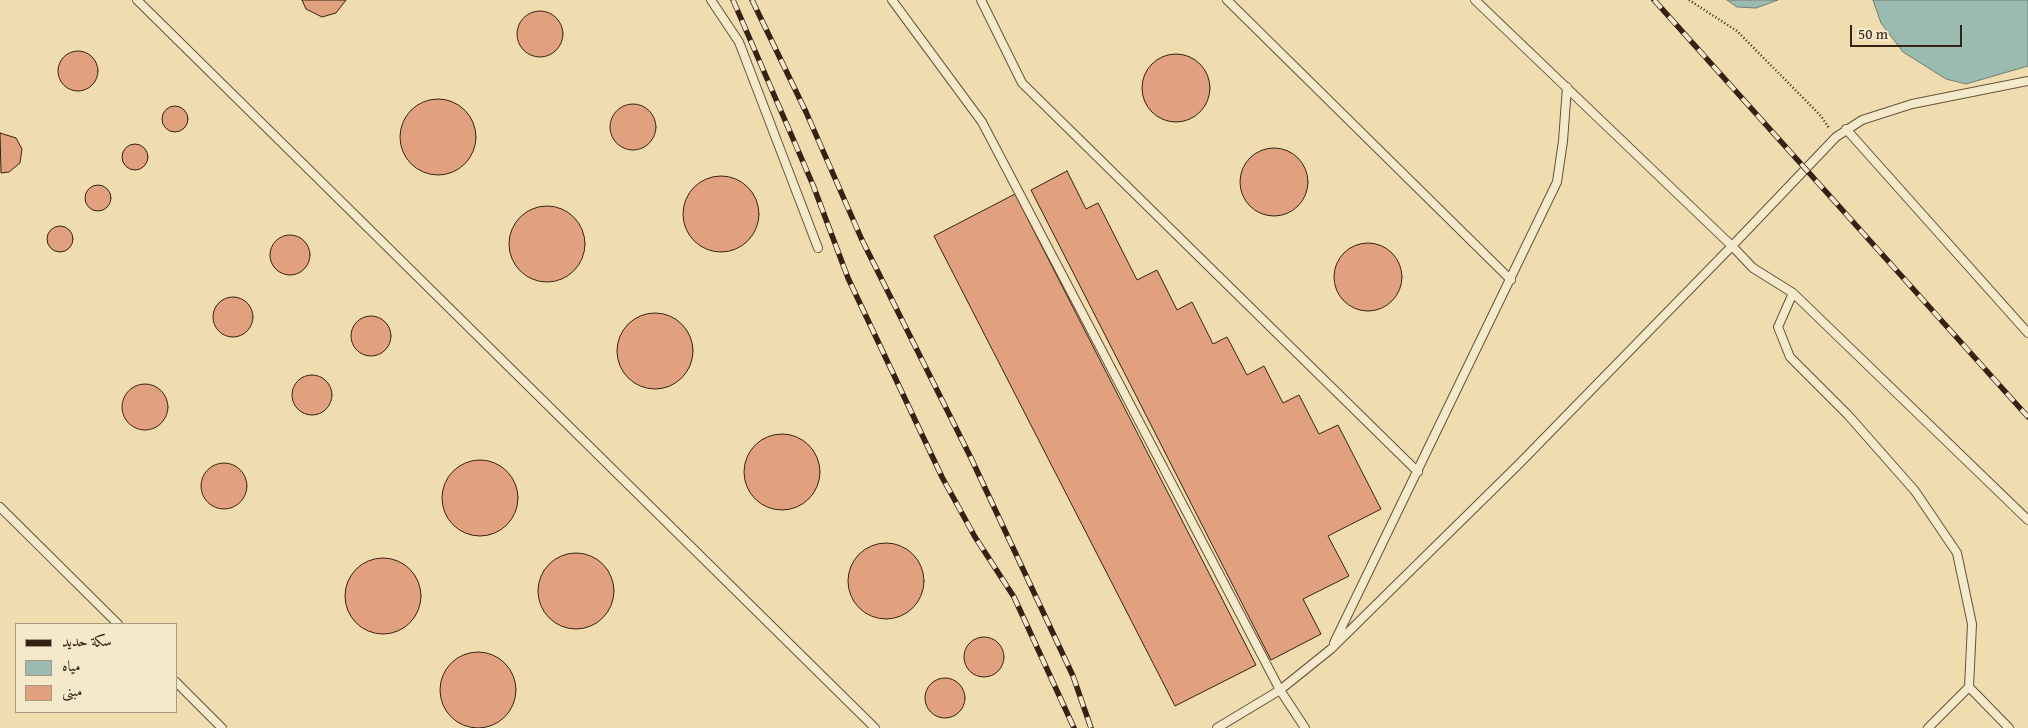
<!DOCTYPE html>
<meta charset="utf-8">
<style>
body{margin:0}
#map{position:relative;width:2028px;height:728px;overflow:hidden;background:#f0ddaf;font-family:"Gentium Book Plus",Amiri,serif}
canvas{display:block}
.legend{position:absolute;left:15px;top:623px;width:162px;height:90px;box-sizing:border-box;background:#f5e9cb;border:1px solid #a89982;margin:0;padding:6px 9px;list-style:none;font-size:15px;color:#352215}
.legend li{display:flex;align-items:center;gap:10px;height:25px}
.legend b{width:25px;border:1px solid #a89982}
.scale{position:absolute;left:1850px;top:25px;width:112px;height:22px;box-sizing:border-box;border:2px solid #352215;border-top:0;padding-left:6px;font-size:15px;line-height:18px;white-space:nowrap;color:#352215;-webkit-text-stroke:4px #f5e9cb;paint-order:stroke}
</style>
<div id="map">
<canvas width="2028" height="728"></canvas>
<ul class="legend">
<li><b style="height:6px;background:#352215"></b>سكة حديد</li>
<li><b style="height:14px;background:#9abbaf"></b>مياه</li>
<li><b style="height:14px;background:#e2a17e"></b>مبنى</li>
</ul>
<div class="scale">50 m</div>
</div>
<script>
const ctx = document.querySelector('canvas').getContext('2d');
ctx.lineJoin = 'round';
function fill(path, color) {
  ctx.fillStyle = color;
  ctx.fill(path, 'evenodd');
}
function toPath(rows) {
  const path = new Path2D();
  for (const r of rows) {
    if (r.length === 3) {
      path.moveTo(r[0] + r[2], r[1]);
      path.arc(r[0], r[1], r[2], 0, 2 * Math.PI);
      continue;
    }
    path.moveTo(r[0], r[1]);
    for (let i = 2; i < r.length; i += 2) path.lineTo(r[i], r[i + 1]);
  }
  return path;
}
function trace(path, color, width, dash) {
  ctx.strokeStyle = color;
  ctx.lineWidth = width;
  ctx.lineCap = dash ? 'butt' : 'round';
  ctx.setLineDash(dash || []);
  ctx.stroke(path);
}
const water = toPath([
 [1727,0,1778,0,1756,8,1737,7,1727,0],
 [1873,0,2028,0,2028,66,1966,84,1946,79,1903,52,1881,23,1873,0]
]);
const building = toPath([
 [302,0,346,0,336,13,322,17,306,9,302,0],
 [540,34,23],
 [78,71,20],
 [1176,88,34],
 [438,137,38],
 [633,127,23],
 [175,119,13],
 [0,133,16,138,22,149,20,163,9,172,1,173,0,133],
 [135,157,13],
 [1274,182,34],
 [1067,171,1086,209,1098,203,1137,280,1157,270,1177,310,1192,302,1213,344,1227,337,1247,375,1264,366,1283,403,1299,395,1319,434,1338,425,1381,509,1328,536,1349,576,1303,599,1321,634,1271,660,1031,190,1067,171],
 [721,214,38],
 [98,198,13],
 [1015,194,1256,665,1175,706,934,236,1015,194],
 [547,244,38],
 [60,239,13],
 [290,255,20],
 [1368,277,34],
 [233,317,20],
 [655,351,38],
 [371,336,20],
 [312,395,20],
 [145,407,23],
 [782,472,38],
 [480,498,38],
 [224,486,23],
 [886,581,38],
 [576,591,38],
 [383,596,38],
 [984,657,20],
 [478,690,38],
 [945,698,20]
]);
const path = toPath([
 [1689,0,1737,31,1821,116,1829,128]
]);
const service = toPath([
 [137,0,875,728],
 [711,0,739,42,818,248],
 [892,0,982,122,1280,690,1305,728],
 [981,0,1022,83,1418,472],
 [1227,0,1511,280],
 [2028,81,1912,104,1862,120,1836,137,1732,246,1753,268,1793,293,2028,520],
 [1846,129,2028,333],
 [1793,293,1778,327,1790,357,1848,415,1915,491,1957,553,1972,624,1969,687,1928,728],
 [0,507,118,624],
 [1334,643,1557,182,1563,141,1567,87],
 [176,682,222,728],
 [1969,687,2009,728],
 [1217,728,1280,690,1331,649,1519,464,1732,246,1475,0]
]);
const rail = toPath([
 [733,0,813,185,848,278,942,477,975,537,1014,597,1074,728],
 [752,0,806,112,862,240,971,458,1073,676,1091,728],
 [1654,0,2028,417]
]);
fill(water, '#9abbaf');
trace(water, '#727e71', 1);
fill(building, '#e2a17e');
trace(building, '#352215', 1);
trace(service, '#64513c', 10);
trace(path, '#352215', 2.5, [1, 2.5]);
trace(service, '#f5e9cb', 8);
trace(rail, '#352215', 5.5);
trace(rail, '#f5e9cb', 4, [11]);
</script>
